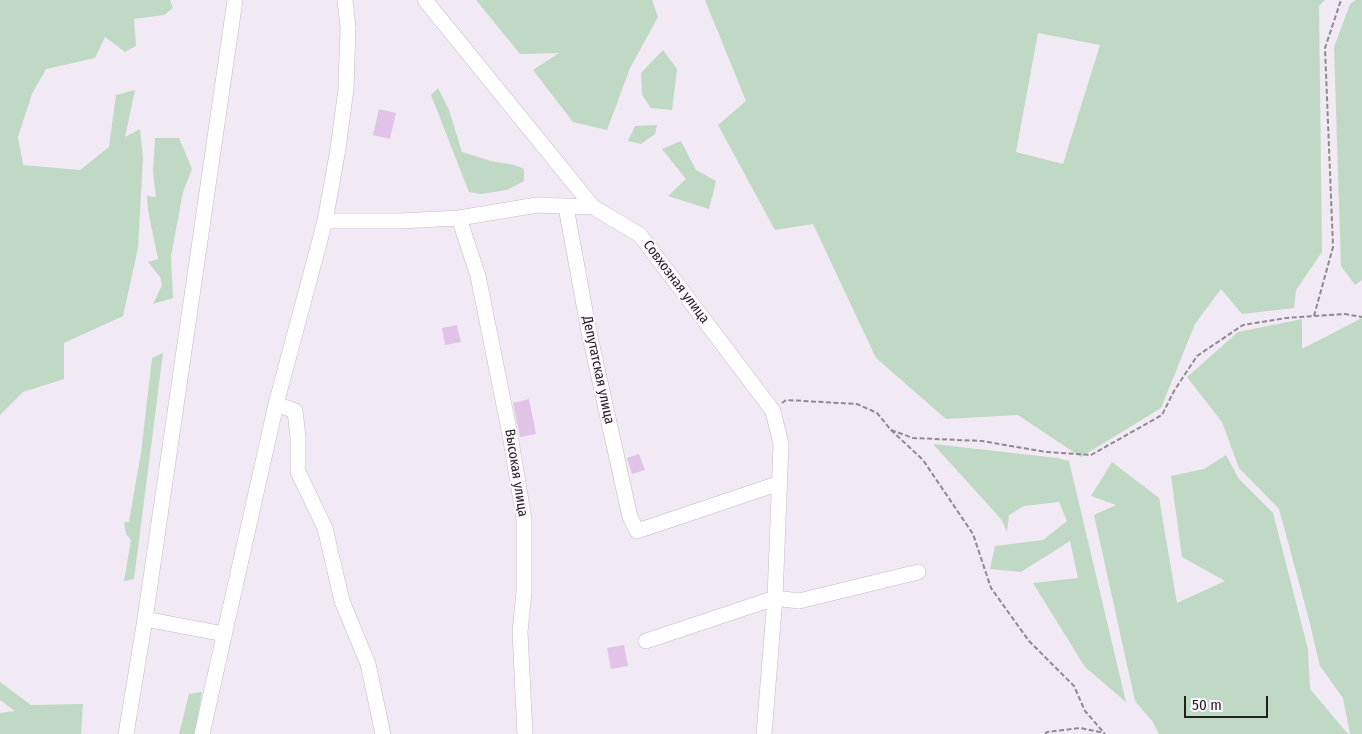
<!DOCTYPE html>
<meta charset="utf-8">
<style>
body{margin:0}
#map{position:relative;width:1362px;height:734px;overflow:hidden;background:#f1e9f3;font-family:"Fira Sans Condensed",sans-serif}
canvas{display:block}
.scale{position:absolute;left:1184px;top:696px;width:84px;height:22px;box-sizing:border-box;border:2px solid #232023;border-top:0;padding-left:6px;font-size:15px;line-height:18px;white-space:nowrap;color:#232023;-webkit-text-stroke:4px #fef7ff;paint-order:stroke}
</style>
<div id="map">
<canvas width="1362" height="734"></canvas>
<div class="scale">50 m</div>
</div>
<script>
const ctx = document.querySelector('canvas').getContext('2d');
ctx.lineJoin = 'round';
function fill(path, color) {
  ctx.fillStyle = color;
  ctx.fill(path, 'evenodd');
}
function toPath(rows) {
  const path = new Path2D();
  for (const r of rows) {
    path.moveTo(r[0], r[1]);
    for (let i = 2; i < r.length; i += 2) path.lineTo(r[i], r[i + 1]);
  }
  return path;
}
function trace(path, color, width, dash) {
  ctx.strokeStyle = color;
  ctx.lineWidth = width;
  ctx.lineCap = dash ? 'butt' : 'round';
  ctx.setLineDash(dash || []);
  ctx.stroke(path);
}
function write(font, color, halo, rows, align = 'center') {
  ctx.font = font + ' "Fira Sans Condensed",sans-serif';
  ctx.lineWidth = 4;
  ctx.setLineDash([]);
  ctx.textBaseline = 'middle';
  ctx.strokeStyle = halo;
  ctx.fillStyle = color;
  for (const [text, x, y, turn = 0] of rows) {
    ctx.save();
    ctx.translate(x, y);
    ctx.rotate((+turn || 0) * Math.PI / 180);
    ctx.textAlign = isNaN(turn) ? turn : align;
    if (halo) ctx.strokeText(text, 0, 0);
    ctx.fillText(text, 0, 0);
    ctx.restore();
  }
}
const green = toPath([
 [0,0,170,0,173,8,164,15,134,19,136,46,125,52,105,37,95,58,46,69,32,94,18,137,23,165,80,170,109,147,116,95,135,90,125,137,140,129,143,158,138,248,123,316,64,343,64,379,23,392,0,415],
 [476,0,652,0,658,17,630,68,607,130,573,122,533,70,559,53,520,54],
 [705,0,1325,0,1319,6,1322,252,1296,290,1294,308,1242,314,1221,289,1195,324,1161,408,1081,457,1018,415,946,419,876,358,813,224,775,230,718,125,746,101],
 [1038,33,1100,45,1063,164,1016,152],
 [1356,0,1362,0,1362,280,1355,285,1341,266,1334,47,1350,4],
 [663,50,677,69,672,110,651,108,642,95,641,73],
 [438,88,449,110,462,152,491,161,514,165,524,169,524,181,507,190,481,194,469,192,431,95],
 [657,125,655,134,641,144,628,141,635,126],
 [155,138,179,138,192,169,183,192,171,256,173,298,153,304,162,285,160,277,148,262,158,259,148,210,147,196,156,197,153,172],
 [681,141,696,170,716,181,709,209,668,196,686,179,662,149],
 [1362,318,1362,734,1350,734,1343,698,1320,666,1308,616,1279,509,1239,468,1222,422,1187,377,1238,332,1302,319,1302,349],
 [163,353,134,579,124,581,131,540,126,534,124,522,129,522,131,510,141,453,152,358],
 [933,444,1057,458,1069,461,1126,702,1085,667,1033,583,1078,578,1070,541,1021,572,990,569,995,546,1043,540,1067,521,1059,502,1024,506,1009,515,1007,532,1001,519],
 [1226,455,1239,479,1273,513,1308,649,1310,689,1348,734,1159,734,1153,722,1135,701,1094,515,1116,505,1091,496,1112,462,1159,498,1177,603,1225,581,1182,557,1171,476,1204,469],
 [0,682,31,705,83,704,81,734,0,734,0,713,15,711,0,700],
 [202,692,195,734,179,734,189,694]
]);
const building = toPath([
 [379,109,396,113,390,139,373,135],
 [457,325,461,342,445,345,442,328],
 [529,399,536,434,520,437,513,403],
 [639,454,645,470,632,474,627,458],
 [624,645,628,666,611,669,607,648]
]);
const path = toPath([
 [1314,316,1333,247,1325,48,1341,0],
 [782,403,786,400,857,404,877,413,891,430,923,460,973,534,991,588,1029,641,1074,686,1085,711,1105,734],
 [891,430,913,438,982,441,1046,452,1091,455,1162,415,1174,391,1197,356,1243,325,1286,318,1314,316,1345,314,1362,317],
 [1045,734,1047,732,1080,728,1104,733]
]);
const minor = toPath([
 [425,0,593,207],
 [566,207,589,332,630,517,637,531,780,483],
 [459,218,478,276,510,435,524,519,524,592,520,632,525,734],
 [325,221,400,221,459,218,537,205,593,207,640,235,773,411,781,444,775,598,764,734],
 [276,404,295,411,298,437,298,472,325,528,342,601,368,664,383,734],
 [145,619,224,634],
 [646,641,775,598,799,601,918,572],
 [126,734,145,619,235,0],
 [202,734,276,404,325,221,338,149,346,89,348,27,345,0]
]);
const streetNames = [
 ["Совхозная улица",676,282,53],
 ["Депутатская улица",598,370,78],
 ["Высокая улица",516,473,81]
];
fill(green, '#c0d9c4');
fill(building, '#e1c3e7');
trace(minor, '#c3bbc4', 16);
trace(path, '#8f8a90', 2, [5, 2.5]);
trace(minor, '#fff', 15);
write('14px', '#232023', '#fef7ff', streetNames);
</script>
